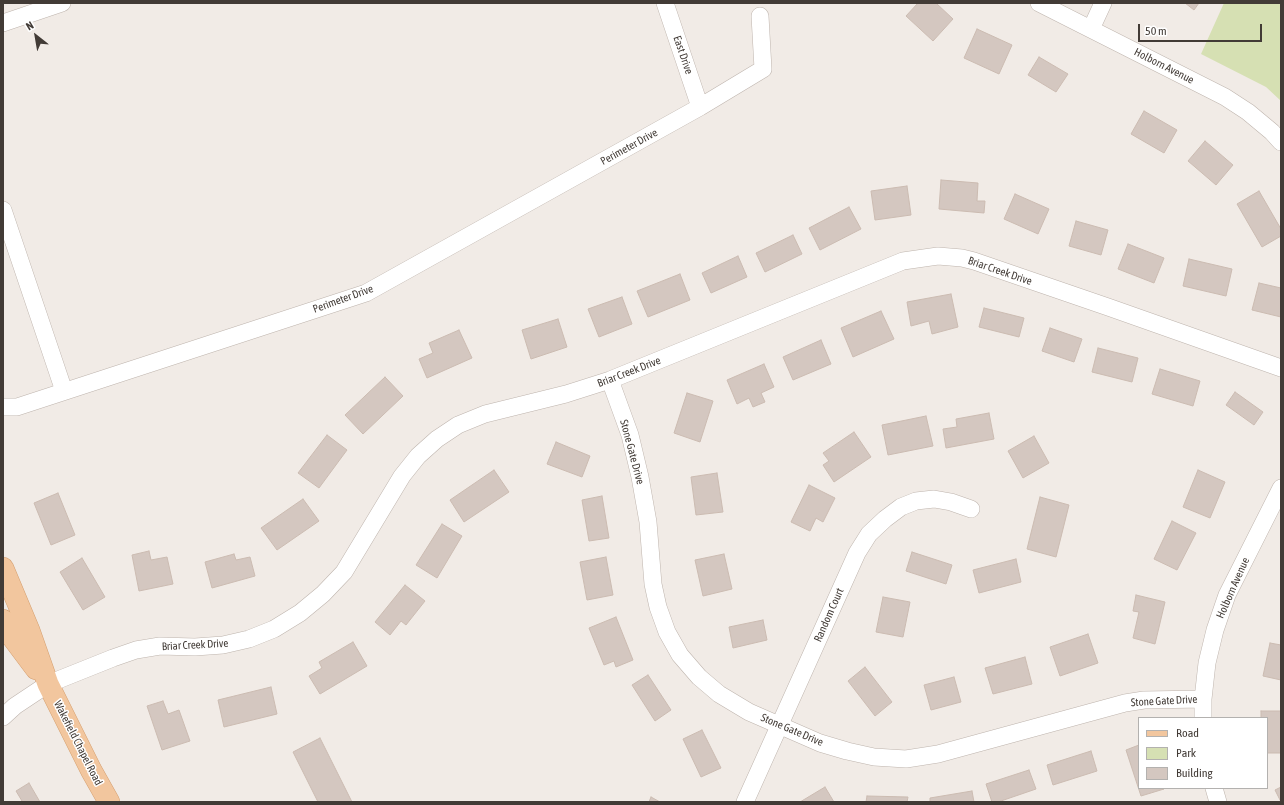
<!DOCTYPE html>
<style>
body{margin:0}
#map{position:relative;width:1284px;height:805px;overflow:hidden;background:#f1ebe6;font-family:"Asap Condensed",sans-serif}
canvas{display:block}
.frame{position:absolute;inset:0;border:4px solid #423b36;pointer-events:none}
.legend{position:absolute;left:1138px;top:717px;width:130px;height:72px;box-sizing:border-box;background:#fff;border:1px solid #b3b1af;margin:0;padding:5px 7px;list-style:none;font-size:12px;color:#423b36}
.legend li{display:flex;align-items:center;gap:8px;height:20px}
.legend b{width:20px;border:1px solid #b3b1af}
.north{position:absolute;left:16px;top:16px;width:40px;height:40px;-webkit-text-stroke:3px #fff;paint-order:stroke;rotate:329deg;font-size:11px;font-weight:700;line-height:16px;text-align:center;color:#423b36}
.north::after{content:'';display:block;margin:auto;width:14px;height:18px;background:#423b36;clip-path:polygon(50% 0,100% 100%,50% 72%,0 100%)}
.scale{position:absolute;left:1138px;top:24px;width:124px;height:18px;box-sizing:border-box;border:2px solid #423b36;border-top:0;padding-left:5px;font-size:12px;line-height:14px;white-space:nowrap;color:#423b36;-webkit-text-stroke:3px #fff;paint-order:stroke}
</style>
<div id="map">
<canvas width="1284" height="805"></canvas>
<div class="frame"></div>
<ul class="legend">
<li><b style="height:5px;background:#f2c69e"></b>Road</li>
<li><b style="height:11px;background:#d6e0b3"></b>Park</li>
<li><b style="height:11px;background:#d4c7c0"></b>Building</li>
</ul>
<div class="north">N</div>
<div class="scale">50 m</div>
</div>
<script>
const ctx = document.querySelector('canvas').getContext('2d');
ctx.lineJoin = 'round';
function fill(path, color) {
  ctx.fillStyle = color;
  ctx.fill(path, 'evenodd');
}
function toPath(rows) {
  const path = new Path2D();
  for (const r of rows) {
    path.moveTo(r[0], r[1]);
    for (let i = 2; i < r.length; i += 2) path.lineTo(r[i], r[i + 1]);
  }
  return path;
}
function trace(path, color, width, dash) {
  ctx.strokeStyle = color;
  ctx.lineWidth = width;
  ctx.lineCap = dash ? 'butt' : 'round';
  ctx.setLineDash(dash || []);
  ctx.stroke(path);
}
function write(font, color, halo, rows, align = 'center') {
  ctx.font = font + ' "Asap Condensed",sans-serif';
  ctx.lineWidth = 3;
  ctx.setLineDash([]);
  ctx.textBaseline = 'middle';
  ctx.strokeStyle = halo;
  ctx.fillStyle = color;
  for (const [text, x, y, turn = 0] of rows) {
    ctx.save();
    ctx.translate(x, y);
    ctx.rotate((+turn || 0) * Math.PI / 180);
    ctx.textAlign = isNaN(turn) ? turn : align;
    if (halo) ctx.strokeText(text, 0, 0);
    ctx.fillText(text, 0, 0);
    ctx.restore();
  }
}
const green = toPath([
 [1224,3,1281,3,1281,101,1266,87,1201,54]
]);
const building = toPath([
 [918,3,936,3,953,19,933,41,906,16,918,3],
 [1185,3,1199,3,1194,10,1185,3],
 [977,29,1012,45,999,74,964,58,977,29],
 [1039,57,1068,74,1056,92,1028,75,1039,57],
 [1144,111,1177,130,1164,153,1131,134,1144,111],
 [1205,141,1233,165,1216,185,1188,161,1205,141],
 [941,180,978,183,977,201,985,201,984,213,939,209,941,180],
 [907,186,911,215,875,220,871,191,907,186],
 [1259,191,1281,229,1281,236,1262,247,1237,204,1259,191],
 [1015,194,1049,209,1038,234,1004,219,1015,194],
 [849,207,861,229,820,250,809,228,849,207],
 [1076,221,1108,230,1101,255,1069,246,1076,221],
 [793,235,802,254,765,272,756,253,793,235],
 [1128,244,1164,258,1154,283,1118,269,1128,244],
 [738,256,747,277,711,293,702,273,738,256],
 [1189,259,1232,269,1226,296,1183,286,1189,259],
 [680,274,690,300,648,317,637,291,680,274],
 [1259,283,1281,288,1281,317,1252,310,1259,283],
 [951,294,958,327,932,334,929,321,911,326,907,302,951,294],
 [622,297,632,324,599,337,588,309,622,297],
 [984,308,1024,318,1019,337,979,327,984,308],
 [881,311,894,339,853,357,841,328,881,311],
 [558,319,567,347,531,359,522,330,558,319],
 [1050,328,1082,339,1074,362,1042,351,1050,328],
 [459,330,472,358,427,378,419,359,433,353,429,343,459,330],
 [821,340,831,364,793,380,783,357,821,340],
 [1098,348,1138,358,1132,382,1092,372,1098,348],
 [764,364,774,387,761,393,765,402,753,407,749,398,737,404,727,380,764,364],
 [1160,369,1200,381,1193,406,1152,394,1160,369],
 [385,377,403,396,363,434,345,415,385,377],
 [1235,392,1263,412,1254,425,1226,405,1235,392],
 [687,393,713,401,700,442,674,433,687,393],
 [989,413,994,439,946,448,943,429,957,427,956,419,989,413],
 [926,416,933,446,888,455,882,425,926,416],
 [854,432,871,457,834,482,823,465,829,461,823,453,854,432],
 [327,435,347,450,319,488,298,473,327,435],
 [1034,436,1049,463,1023,478,1008,451,1034,436],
 [556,442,590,456,582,477,547,464,556,442],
 [494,470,509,492,464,522,450,500,494,470],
 [1198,470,1225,482,1210,518,1183,507,1198,470],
 [717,473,723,512,696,515,691,477,717,473],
 [809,485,835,498,823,522,816,518,810,531,791,522,809,485],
 [58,493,75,535,51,545,34,503,58,493],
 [602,496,609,538,589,541,582,500,602,496],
 [1040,497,1069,505,1056,557,1027,549,1040,497],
 [303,499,319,521,277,550,261,528,303,499],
 [1172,521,1196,533,1177,570,1154,559,1172,521],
 [442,524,462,536,437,578,416,565,442,524],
 [149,551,151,560,167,557,173,584,139,591,132,555,149,551],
 [912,552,952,565,946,584,906,571,912,552],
 [234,554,236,560,250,557,255,576,212,588,205,562,234,554],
 [724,554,732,589,703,596,695,560,724,554],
 [606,557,613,595,587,600,580,562,606,557],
 [82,558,105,597,83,610,60,572,82,558],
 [1016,559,1021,582,979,593,973,570,1016,559],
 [405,585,425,601,406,625,401,621,390,635,375,622,405,585],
 [1136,595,1165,602,1155,644,1133,638,1139,612,1133,611,1136,595],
 [883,597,910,602,903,637,876,632,883,597],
 [616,617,633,660,616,667,614,661,604,665,589,628,616,617],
 [763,620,767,640,733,648,729,627,763,620],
 [1088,634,1098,663,1060,676,1050,647,1088,634],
 [353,642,367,666,320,694,309,676,322,668,319,662,353,642],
 [1270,643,1281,645,1281,680,1263,676,1270,643],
 [1025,657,1032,684,993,694,985,668,1025,657],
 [865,667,892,702,875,716,848,681,865,667],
 [648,675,671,710,655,721,632,685,648,675],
 [954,677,961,702,931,710,924,685,954,677],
 [271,687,277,714,224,727,218,700,271,687],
 [163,701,168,714,179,710,190,741,162,750,147,706,163,701],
 [1261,711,1281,711,1281,753,1267,753,1267,718,1261,718,1261,711],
 [702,730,721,768,701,777,683,739,702,730],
 [320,738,352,802,318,802,293,752,320,738],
 [1139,745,1139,788,1164,789,1141,796,1126,750,1139,745],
 [1091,751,1097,771,1053,785,1047,765,1091,751],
 [1029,770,1036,789,998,802,992,802,986,784,1029,770],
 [29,783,40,802,20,802,22,801,16,791,29,783],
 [825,787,834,802,800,802,825,787],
 [1281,787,1281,802,1275,790,1281,787],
 [972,791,974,802,930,802,930,798,972,791],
 [867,796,908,797,907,802,866,802,867,796],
 [651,797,660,802,649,802,651,797]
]);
const minor = toPath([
 [665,3,700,107],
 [1039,3,1225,97,1248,112,1272,132,1281,142],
 [3,23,62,3],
 [1091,29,1103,3],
 [3,210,64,391],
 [610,380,630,435,640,477,648,522,653,584,658,607,667,632,680,655,699,677,719,694,749,712,820,743,847,751,874,757,906,759,938,754,1125,703,1144,700,1203,699],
 [3,407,17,407,366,293,700,107,763,69,760,16],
 [3,717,15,706,48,684,113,658,136,650,160,646,195,647,223,645,249,639,274,629,300,613,323,594,344,572,402,476,418,456,437,439,458,425,485,414,566,394,610,380,903,261,938,256,962,258,974,261,1108,307,1281,368],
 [1203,718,1203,699,1207,663,1215,630,1227,595,1281,488],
 [1214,788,1218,802],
 [745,802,857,553,869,534,885,519,901,507,916,501,934,499,951,502,971,509]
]);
const major = toPath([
 [3,568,29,630,48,684,91,770,109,802],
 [3,620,12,637,36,669]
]);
const streetNames = [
 ["East Drive",683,55,71],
 ["Holborn Avenue",1164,66,27],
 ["Perimeter Drive",629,147,-29],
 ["Briar Creek Drive",1000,271,19],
 ["Perimeter Drive",343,299,-20],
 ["Briar Creek Drive",629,372,-21],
 ["Stone Gate Drive",632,452,75],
 ["Holborn Avenue",1233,588,-66],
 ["Random Court",829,615,-66],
 ["Briar Creek Drive",195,645,-3],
 ["Stone Gate Drive",1164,701,-3],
 ["Stone Gate Drive",792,730,23],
 ["Wakefield Chapel Road",78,743,63]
];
fill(green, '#d6e0b3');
fill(building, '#d4c7c0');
trace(building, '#cbbbb1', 1);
trace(minor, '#beb4ad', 18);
trace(major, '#d49f70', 22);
trace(minor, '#fff', 17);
trace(major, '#f2c69e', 21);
write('11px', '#423b36', '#fff', streetNames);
</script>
